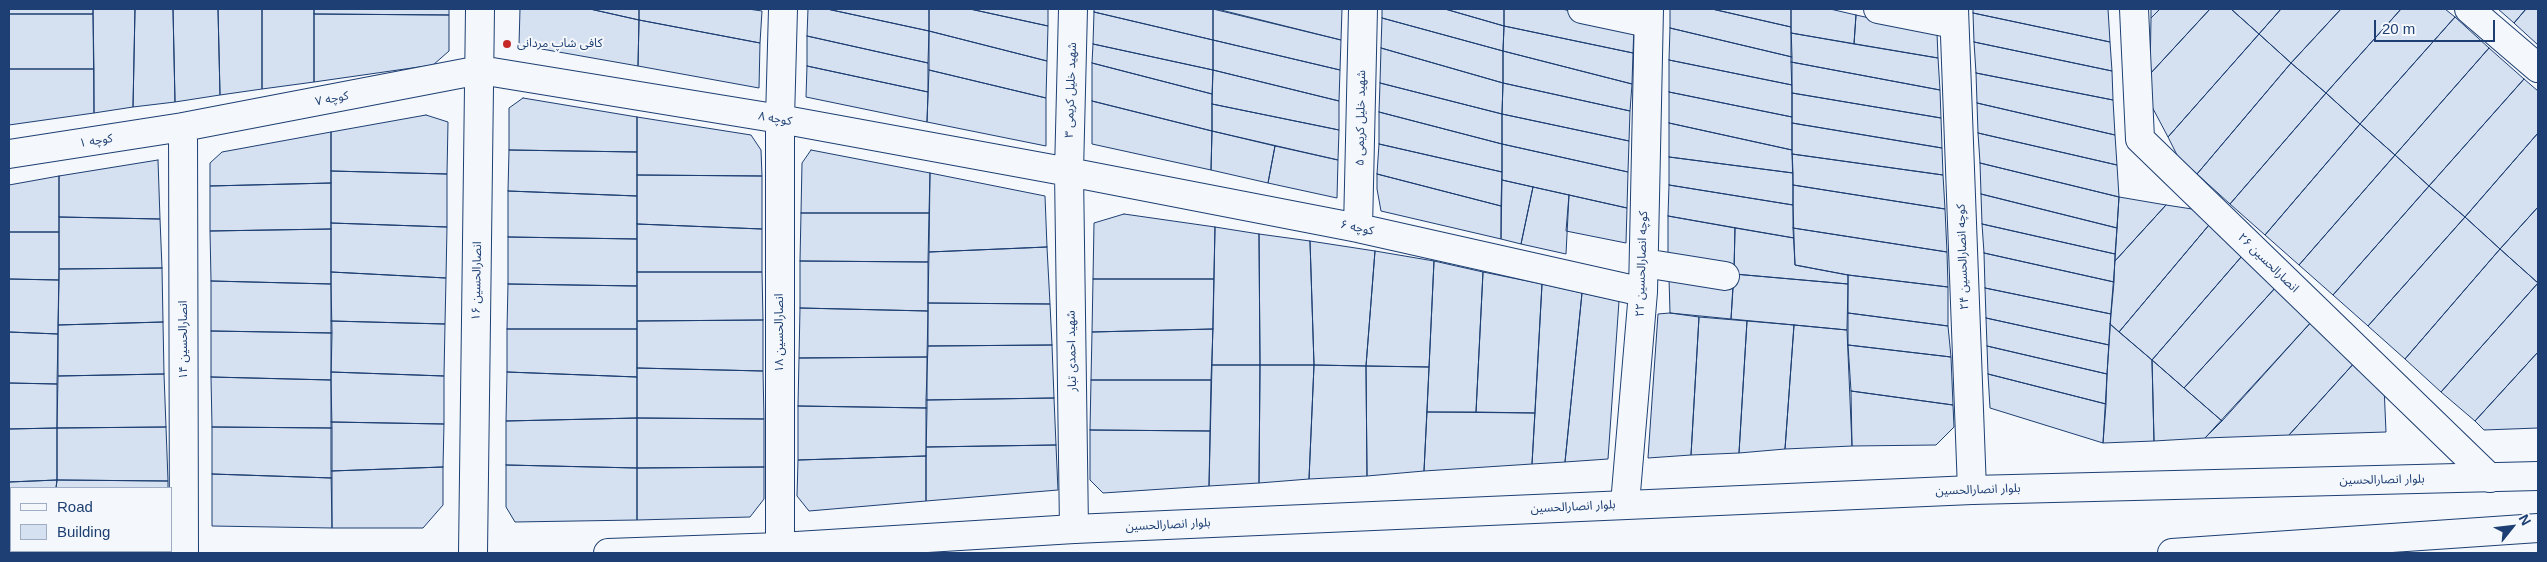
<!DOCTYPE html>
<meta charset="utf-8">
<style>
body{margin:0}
#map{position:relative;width:2547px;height:562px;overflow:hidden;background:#f4f7fb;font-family:Arial,sans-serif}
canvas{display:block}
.frame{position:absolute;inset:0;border:10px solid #1d3f73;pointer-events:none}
.legend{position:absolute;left:10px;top:487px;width:162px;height:65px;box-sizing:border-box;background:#f4f7fb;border:1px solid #9eadc5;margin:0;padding:6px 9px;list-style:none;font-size:15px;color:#1d3f73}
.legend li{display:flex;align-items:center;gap:10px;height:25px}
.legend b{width:25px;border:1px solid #9eadc5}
.north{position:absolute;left:2487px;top:502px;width:50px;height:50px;-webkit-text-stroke:4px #f4f7fb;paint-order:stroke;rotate:61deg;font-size:14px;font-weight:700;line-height:20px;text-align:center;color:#1d3f73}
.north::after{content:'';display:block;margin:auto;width:18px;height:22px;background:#1d3f73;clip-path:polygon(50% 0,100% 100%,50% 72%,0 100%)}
.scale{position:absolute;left:2374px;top:20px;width:121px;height:22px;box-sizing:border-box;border:2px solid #1d3f73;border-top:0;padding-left:6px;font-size:15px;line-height:18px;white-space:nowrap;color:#1d3f73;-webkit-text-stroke:4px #f4f7fb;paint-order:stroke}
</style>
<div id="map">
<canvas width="2547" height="562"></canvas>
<div class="frame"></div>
<ul class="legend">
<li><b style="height:6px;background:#f4f7fb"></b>Road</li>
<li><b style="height:14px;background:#d5e0f0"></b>Building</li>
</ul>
<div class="north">N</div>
<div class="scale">20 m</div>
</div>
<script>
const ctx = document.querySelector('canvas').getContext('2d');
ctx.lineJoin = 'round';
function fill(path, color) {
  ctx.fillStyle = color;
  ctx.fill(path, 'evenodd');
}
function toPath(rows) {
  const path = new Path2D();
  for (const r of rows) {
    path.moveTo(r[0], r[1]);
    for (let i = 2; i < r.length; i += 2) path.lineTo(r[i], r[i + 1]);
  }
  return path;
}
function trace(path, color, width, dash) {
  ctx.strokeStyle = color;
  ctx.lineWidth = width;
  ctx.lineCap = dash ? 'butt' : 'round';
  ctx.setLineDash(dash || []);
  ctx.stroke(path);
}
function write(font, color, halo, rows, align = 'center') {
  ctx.font = font + ' Arial,"Noto Sans Arabic",sans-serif';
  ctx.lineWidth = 4;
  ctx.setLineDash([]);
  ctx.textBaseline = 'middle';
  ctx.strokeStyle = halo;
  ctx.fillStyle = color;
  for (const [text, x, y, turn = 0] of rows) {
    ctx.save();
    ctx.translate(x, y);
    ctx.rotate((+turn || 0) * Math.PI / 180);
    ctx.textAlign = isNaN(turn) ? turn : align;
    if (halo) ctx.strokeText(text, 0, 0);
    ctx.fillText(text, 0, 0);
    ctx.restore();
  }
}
const building = toPath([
 [9,9,93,9,93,14,9,14,9,9],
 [93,9,135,9,133,107,94,113,93,9],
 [135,9,173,9,175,102,133,107,135,9],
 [173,9,218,9,220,95,175,102,173,9],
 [218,9,262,9,262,89,220,95,218,9],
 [262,9,314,9,314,82,262,89,262,9],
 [314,9,449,9,449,15,314,14,314,9],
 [520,9,590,9,639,20,638,66,519,45,520,9],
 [590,9,639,9,639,20,590,9],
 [639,9,748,9,762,11,760,43,639,20,639,9],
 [808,9,827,9,929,31,928,63,807,36,808,9],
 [827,9,929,9,929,31,827,9],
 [929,9,970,9,1048,26,1047,61,929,31,929,9],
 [970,9,1048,9,1048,26,970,9],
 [1094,9,1213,9,1213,40,1094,12,1094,9],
 [1213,9,1341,40,1340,70,1213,40,1213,9],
 [1217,9,1342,9,1341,40,1217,9],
 [1382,9,1445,9,1504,26,1503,51,1382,18,1382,9],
 [1445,9,1504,9,1504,26,1445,9],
 [1504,9,1562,9,1634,26,1633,53,1504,26,1504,9],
 [1670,9,1712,9,1791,27,1792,57,1670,28,1670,9],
 [1712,9,1791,9,1791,27,1712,9],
 [1791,9,1830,9,1856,15,1854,44,1791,33,1791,9],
 [1973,9,2108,9,2110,42,1973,13,1973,9],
 [2151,9,2160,9,2151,18,2151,9],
 [2160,9,2210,9,2150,74,2151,18,2160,9],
 [2210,9,2231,9,2259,34,2168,137,2150,103,2150,74,2210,9],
 [2231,9,2281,9,2259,34,2231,9],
 [2281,9,2341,9,2291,63,2259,34,2281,9],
 [2341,9,2401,9,2326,93,2291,63,2341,9],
 [2401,9,2445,9,2455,17,2360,124,2326,93,2401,9],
 [2498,9,2526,9,2514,23,2498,9],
 [2526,9,2538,9,2538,45,2514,23,2526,9],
 [1094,12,1213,40,1213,70,1093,44,1094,12],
 [1973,13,2110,42,2112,71,1974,42,1973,13],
 [9,14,93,14,94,69,9,69,9,14],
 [314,14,449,15,449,51,433,65,314,82,314,14],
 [1856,15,1937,33,1938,58,1854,44,1856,15],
 [2455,17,2489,48,2395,155,2360,124,2455,17],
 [1382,18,1503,51,1503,83,1381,48,1382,18],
 [639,20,760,43,759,88,638,66,639,20],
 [1504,26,1633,53,1632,84,1503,51,1504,26],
 [1670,28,1792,57,1792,85,1669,60,1670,28],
 [929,31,1047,61,1046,98,929,70,929,31],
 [1791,33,1938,58,1940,90,1791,62,1791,33],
 [2259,34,2291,63,2197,174,2179,159,2168,137,2259,34],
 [807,36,928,63,928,92,807,66,807,36],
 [1213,40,1340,70,1339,101,1213,70,1213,40],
 [1974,42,2112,71,2113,100,1976,73,1974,42],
 [1093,44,1213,70,1212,94,1092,63,1093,44],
 [1381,48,1503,83,1502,114,1380,83,1381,48],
 [2489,48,2524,79,2429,186,2395,155,2489,48],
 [1503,51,1632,84,1630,111,1503,83,1503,51],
 [1669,60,1792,85,1792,117,1669,92,1669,60],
 [1791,62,1940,90,1941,118,1792,93,1791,62],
 [1092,63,1212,94,1212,131,1092,101,1092,63],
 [2291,63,2326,93,2230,204,2197,174,2291,63],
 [807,66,928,92,927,122,806,97,807,66],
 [9,69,94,69,94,113,9,125,9,69],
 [929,70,1046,98,1046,146,927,122,929,70],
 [1213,70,1339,101,1339,130,1212,104,1213,70],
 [1976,73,2113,100,2115,135,1977,103,1976,73],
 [2524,79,2538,91,2538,133,2465,217,2429,186,2524,79],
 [1380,83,1502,114,1502,144,1379,112,1380,83],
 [1503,83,1630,111,1629,141,1502,114,1503,83],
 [1669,92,1792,117,1792,150,1669,123,1669,92],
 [1792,93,1941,118,1942,148,1792,123,1792,93],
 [2326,93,2360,124,2265,235,2230,204,2326,93],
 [523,98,637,117,637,152,509,150,509,108,523,98],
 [1092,101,1212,131,1211,170,1092,144,1092,101],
 [1977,103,2115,135,2117,165,1978,133,1977,103],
 [1212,104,1339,130,1338,160,1212,131,1212,104],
 [1379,112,1502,144,1502,172,1379,144,1379,112],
 [1502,114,1629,141,1628,172,1502,144,1502,114],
 [426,115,448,122,447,174,331,171,331,132,426,115],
 [637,117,751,135,761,150,762,176,637,175,637,117],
 [1669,123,1792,150,1793,173,1669,157,1669,123],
 [1792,123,1942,148,1943,175,1792,154,1792,123],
 [2360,124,2395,155,2299,265,2265,235,2360,124],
 [1212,131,1275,146,1268,183,1211,170,1212,131],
 [331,132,331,183,210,186,210,163,222,152,331,132],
 [1978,133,2117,165,2119,197,1980,163,1978,133],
 [2538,133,2538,207,2500,249,2465,217,2538,133],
 [1379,144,1502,172,1501,206,1377,174,1379,144],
 [1502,144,1628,172,1627,208,1502,180,1502,144],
 [1275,146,1338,160,1337,198,1268,183,1275,146],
 [509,150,637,152,637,196,508,191,509,150],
 [811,150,930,173,929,213,801,213,802,163,811,150],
 [1792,154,1943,175,1945,209,1793,185,1792,154],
 [2395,155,2429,186,2333,295,2299,265,2395,155],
 [1669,157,1793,173,1793,205,1669,185,1669,157],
 [158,160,160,219,59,217,59,176,158,160],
 [1980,163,2119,197,2117,228,1981,194,1980,163],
 [331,171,447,174,447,227,331,223,331,171],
 [930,173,1045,196,1047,247,929,252,930,173],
 [1377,174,1501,206,1501,239,1381,211,1377,189,1377,174],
 [637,175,762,176,762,229,637,224,637,175],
 [59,176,59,232,9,232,9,185,59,176],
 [1502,180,1533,187,1521,244,1501,239,1502,180],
 [331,183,331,229,210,231,210,186,331,183],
 [1669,185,1793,205,1794,238,1668,216,1669,185],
 [1793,185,1945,209,1947,252,1793,228,1793,185],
 [2429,186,2465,217,2368,326,2333,295,2429,186],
 [1533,187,1569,195,1566,254,1521,244,1533,187],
 [508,191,637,196,637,239,508,237,508,191],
 [1981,194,2117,228,2115,254,1982,224,1981,194],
 [1569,195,1627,208,1626,243,1566,231,1569,195],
 [2119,197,2166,205,2115,261,2117,228,2119,197],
 [2166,205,2192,209,2209,225,2119,332,2110,324,2115,261,2166,205],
 [2538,207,2538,283,2500,249,2538,207],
 [801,213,929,213,928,262,800,261,801,213],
 [1124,214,1215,227,1214,279,1093,279,1094,223,1124,214],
 [1668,216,1735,228,1734,269,1668,259,1668,216],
 [59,217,160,219,162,268,59,269,59,217],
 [2465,217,2500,249,2405,359,2368,326,2465,217],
 [331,223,447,227,446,278,331,272,331,223],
 [637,224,762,229,762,272,637,272,637,224],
 [1982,224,2115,254,2114,282,1984,253,1982,224],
 [2209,225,2242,256,2152,360,2119,332,2209,225],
 [1215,227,1259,234,1260,365,1212,365,1215,227],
 [1735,228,1794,238,1795,265,1848,275,1848,284,1734,274,1735,228],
 [1793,228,1947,252,1948,287,1848,275,1795,265,1793,228],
 [331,229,331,284,211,281,210,231,331,229],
 [9,232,59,232,59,280,9,279,9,232],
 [1259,234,1310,241,1314,365,1260,365,1259,234],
 [508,237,637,239,637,286,508,284,508,237],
 [1310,241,1375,251,1366,366,1314,365,1310,241],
 [1047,247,1050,304,928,303,929,252,1047,247],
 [2500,249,2538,283,2441,392,2405,359,2500,249],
 [1375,251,1434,261,1429,367,1366,366,1375,251],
 [1984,253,2114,282,2111,314,1985,288,1984,253],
 [2242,256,2276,287,2184,388,2152,360,2242,256],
 [800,261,928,262,928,311,800,308,800,261],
 [1434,261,1483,272,1476,412,1427,412,1434,261],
 [162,268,163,322,58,325,59,269,162,268],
 [331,272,446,278,445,324,331,321,331,272],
 [637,272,762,272,763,320,637,321,637,272],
 [1483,272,1542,284,1535,413,1476,412,1483,272],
 [1734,274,1848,284,1847,330,1731,319,1734,274],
 [1848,275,1948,287,1948,326,1848,313,1848,275],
 [1669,278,1733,285,1731,319,1670,313,1669,278],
 [9,279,59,280,58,334,9,332,9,279],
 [1093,279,1214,279,1213,329,1092,332,1093,279],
 [211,281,331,284,332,333,211,331,211,281],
 [2538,283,2538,352,2475,421,2441,392,2538,283],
 [508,284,637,286,637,329,507,329,508,284],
 [1542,284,1582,293,1565,462,1532,464,1542,284],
 [2276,287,2313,320,2222,421,2184,388,2276,287],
 [1985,288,2111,314,2109,345,1986,318,1985,288],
 [1582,293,1619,301,1608,459,1565,462,1582,293],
 [928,303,1050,304,1052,345,928,346,928,303],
 [800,308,928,311,927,357,799,358,800,308],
 [1670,313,1699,317,1691,455,1648,458,1658,314,1670,313],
 [1848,313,1948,326,1951,357,1848,345,1848,313],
 [1699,317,1747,321,1739,453,1691,455,1699,317],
 [1986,318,2109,345,2107,374,1987,346,1986,318],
 [763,320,763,371,637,368,637,321,763,320],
 [2313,320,2356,361,2289,435,2205,438,2313,320],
 [331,321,445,324,444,376,331,372,331,321],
 [1747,321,1794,325,1785,449,1739,453,1747,321],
 [163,322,164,374,58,376,58,325,163,322],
 [2110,324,2152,360,2154,441,2103,443,2110,324],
 [1794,325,1847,330,1852,446,1785,449,1794,325],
 [507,329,637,329,637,377,507,372,507,329],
 [1213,329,1211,380,1091,380,1092,332,1213,329],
 [211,331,332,333,331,380,211,377,211,331],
 [9,332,58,334,57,384,9,383,9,332],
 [1052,345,1054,398,926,400,928,346,1052,345],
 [1848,345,1951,357,1953,405,1851,391,1848,345],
 [1987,346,2107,374,2106,404,1988,374,1987,346],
 [2538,352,2538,428,2484,430,2475,421,2538,352],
 [927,357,927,408,798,406,799,358,927,357],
 [2152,360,2222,421,2205,438,2154,441,2152,360],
 [2356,361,2384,386,2386,432,2289,435,2356,361],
 [1212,365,1260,365,1259,483,1209,486,1212,365],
 [1260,365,1314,365,1309,479,1259,483,1260,365],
 [1314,365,1366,366,1367,476,1309,479,1314,365],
 [1366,366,1429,367,1424,471,1367,476,1366,366],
 [637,368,763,371,764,419,637,418,637,368],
 [331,372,444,376,444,424,331,422,331,372],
 [507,372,637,377,637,418,506,421,507,372],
 [164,374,166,427,57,428,58,376,164,374],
 [1988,374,2106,404,2103,443,1990,408,1988,374],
 [211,377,331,380,332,428,212,427,211,377],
 [1091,380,1211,380,1210,431,1090,430,1091,380],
 [9,383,57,384,57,428,9,429,9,383],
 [1851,391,1953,405,1954,427,1936,445,1852,446,1851,391],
 [1054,398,1056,445,926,447,926,400,1054,398],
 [798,406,927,408,926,456,798,460,798,406],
 [1427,412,1535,413,1532,464,1424,471,1427,412],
 [637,418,637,468,506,465,506,421,637,418],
 [637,418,764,419,764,467,637,468,637,418],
 [331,422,444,424,443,467,331,471,331,422],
 [166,427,168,481,57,480,57,428,166,427],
 [212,427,332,428,332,478,212,474,212,427],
 [57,428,57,480,9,482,9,429,57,428],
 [1090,430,1210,431,1209,486,1103,493,1090,480,1090,430],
 [1056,445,1058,490,926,501,926,447,1056,445],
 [926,456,926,501,809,511,797,496,798,460,926,456],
 [506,465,637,468,637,520,515,522,506,507,506,465],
 [443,467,443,505,423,528,332,528,331,471,443,467],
 [764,467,764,499,750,517,637,520,637,468,764,467],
 [212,474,332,478,332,528,212,526,212,474],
 [57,480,56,488,11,488,11,535,9,535,9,482,57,480],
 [57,480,168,481,168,488,56,488,57,480]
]);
const minor = toPath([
 [1073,9,1069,172,1074,529],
 [1582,9,1648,23],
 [1878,9,1954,24],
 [1954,9,1972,490],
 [2134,9,2140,139,2490,478],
 [2469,9,2538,68],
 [183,127,184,553],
 [9,154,183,127,480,70,780,119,1069,172,1358,228,1643,292],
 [1358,228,1363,9],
 [1644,263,1725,276],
 [1625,504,1643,292,1649,9],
 [780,547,780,119,783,9],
 [473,553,480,9]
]);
const major = toPath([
 [608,553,780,547,1074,529,1972,490,2538,476],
 [2172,553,2538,528]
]);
const markers = [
 [507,44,5,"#c62828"]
];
const poiNames = [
 ["کافى شاپ مردانى",517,44]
];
const streetNames = [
 ["شهید خلیل کریمی ۳",1071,90,-88],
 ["کوچه ۷",332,99,-11],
 ["شهید خلیل کریمی ۵",1361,118,-89],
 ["کوچه ۸",775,119,10],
 ["کوچه ۱",96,141,-9],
 ["کوچه ۶",1357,228,12],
 ["کوچه انصارالحسین ۲۴",1963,257,-92],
 ["انصارالحسین ۲۶",2268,263,44],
 ["کوچه انصارالحسین ۲۲",1642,264,-88],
 ["انصارالحسین ۱۶",477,281,-89],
 ["انصارالحسین ۱۸",780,333,-90],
 ["انصارالحسین ۱۴",184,340,-90],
 ["شهید احمدی تبار",1072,351,-91],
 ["بلوار انصارالحسین",2382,480,-1],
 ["بلوار انصارالحسین",1978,490,-2],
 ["بلوار انصارالحسین",1573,507,-3],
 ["بلوار انصارالحسین",1168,525,-3]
];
fill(building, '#d5e0f0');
trace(building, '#1d3f73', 1);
trace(minor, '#1d3f73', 30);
trace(major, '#1d3f73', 30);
trace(minor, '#f4f7fb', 28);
trace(major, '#f4f7fb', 28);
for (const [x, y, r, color] of markers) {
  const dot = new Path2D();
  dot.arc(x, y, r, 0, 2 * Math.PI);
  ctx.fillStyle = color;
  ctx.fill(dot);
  trace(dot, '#f4f7fb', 2);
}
write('12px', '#1d3f73', '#f4f7fb', poiNames, 'left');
write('12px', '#1d3f73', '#f4f7fb', streetNames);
</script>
